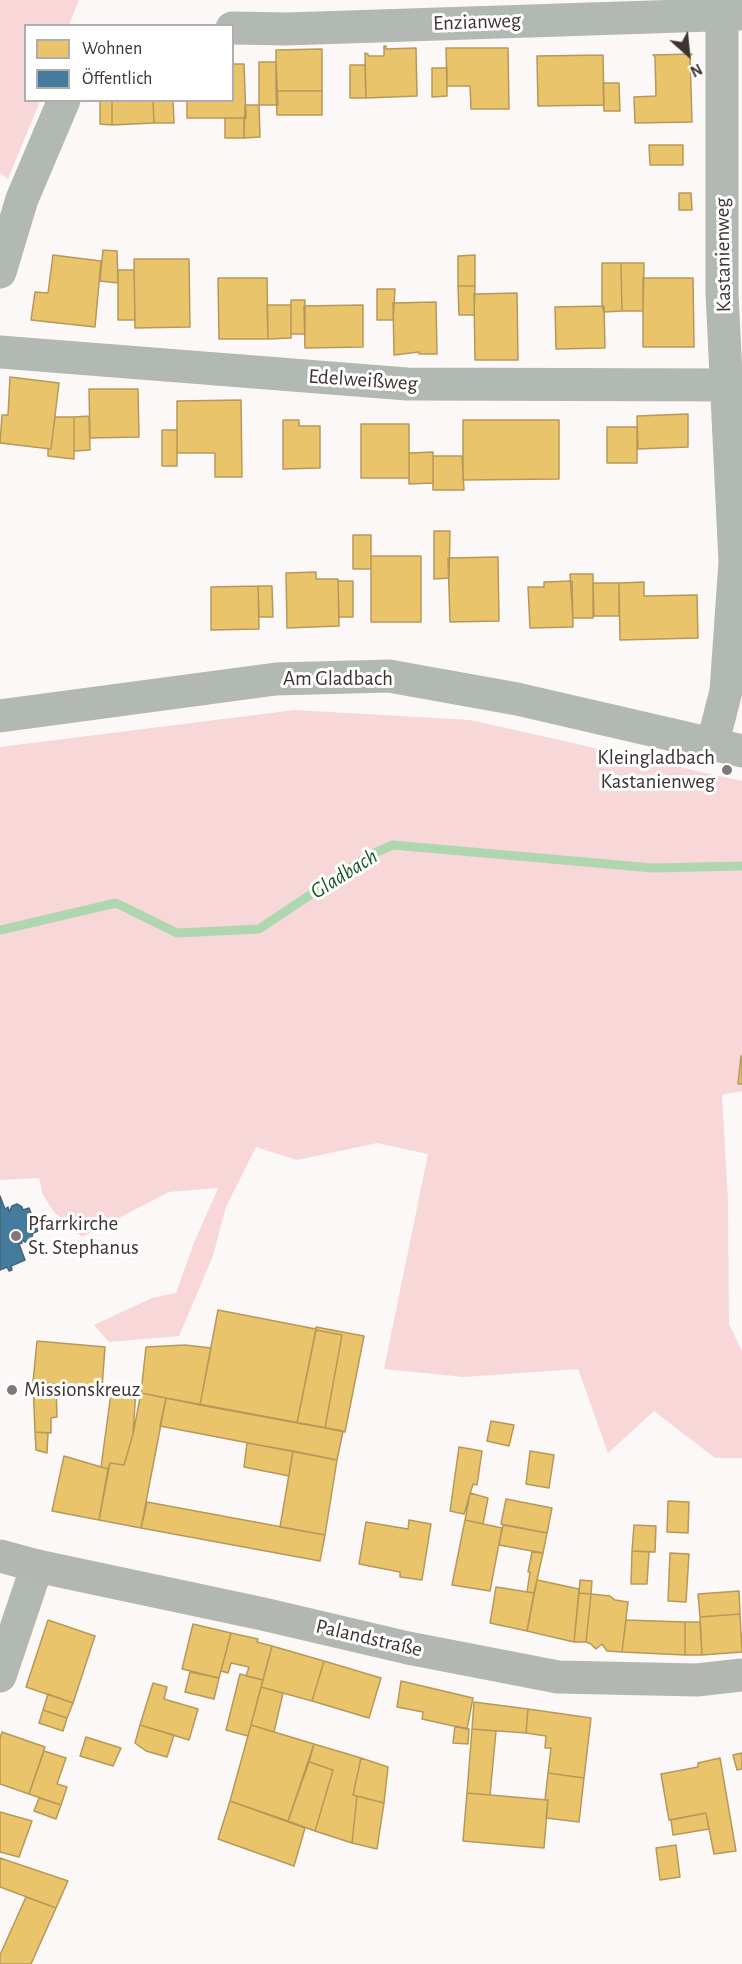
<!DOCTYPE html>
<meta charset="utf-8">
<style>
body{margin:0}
#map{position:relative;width:742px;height:1964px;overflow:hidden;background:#fdf8f8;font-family:"Alegreya Sans",sans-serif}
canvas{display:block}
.legend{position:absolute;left:24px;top:24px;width:210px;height:78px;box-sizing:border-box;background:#fff;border:2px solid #b2adad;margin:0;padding:8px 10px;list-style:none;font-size:18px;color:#3f3233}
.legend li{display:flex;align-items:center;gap:12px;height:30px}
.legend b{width:30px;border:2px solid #b2adad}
.north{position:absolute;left:658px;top:24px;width:60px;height:60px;-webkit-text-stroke:4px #fff;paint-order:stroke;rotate:153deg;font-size:16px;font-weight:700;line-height:24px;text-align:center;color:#3f3233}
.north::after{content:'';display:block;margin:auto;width:21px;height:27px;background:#3f3233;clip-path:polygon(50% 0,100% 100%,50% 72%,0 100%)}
</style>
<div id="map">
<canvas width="742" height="1964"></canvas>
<ul class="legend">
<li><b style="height:16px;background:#e9c46a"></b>Wohnen</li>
<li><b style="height:16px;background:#457b9d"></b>Öffentlich</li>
</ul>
<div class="north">N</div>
</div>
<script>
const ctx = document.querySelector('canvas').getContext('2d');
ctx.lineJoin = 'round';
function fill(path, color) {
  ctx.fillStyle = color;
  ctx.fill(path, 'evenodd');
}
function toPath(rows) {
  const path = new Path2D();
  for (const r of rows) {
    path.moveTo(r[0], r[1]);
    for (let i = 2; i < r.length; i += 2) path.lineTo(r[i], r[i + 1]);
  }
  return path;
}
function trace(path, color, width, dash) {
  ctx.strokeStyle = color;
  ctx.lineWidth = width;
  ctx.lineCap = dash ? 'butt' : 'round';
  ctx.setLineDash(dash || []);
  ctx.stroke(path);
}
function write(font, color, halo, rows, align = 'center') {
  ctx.font = font + ' "Alegreya Sans",sans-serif';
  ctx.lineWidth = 6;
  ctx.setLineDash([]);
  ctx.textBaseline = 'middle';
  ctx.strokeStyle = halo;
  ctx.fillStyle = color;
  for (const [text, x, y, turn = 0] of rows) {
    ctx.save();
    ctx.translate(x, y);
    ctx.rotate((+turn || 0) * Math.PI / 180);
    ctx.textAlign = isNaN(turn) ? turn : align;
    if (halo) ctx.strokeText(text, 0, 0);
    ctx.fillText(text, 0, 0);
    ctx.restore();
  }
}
const green = toPath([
 [0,0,79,0,69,25,26,26,26,100,40,101,8,179,0,173],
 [295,710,470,720,742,781,742,1091,722,1095,728,1200,729,1324,742,1351,742,1458,715,1458,654,1411,608,1453,578,1369,464,1377,384,1369,428,1154,377,1143,297,1160,256,1147,226,1207,213,1256,179,1336,109,1342,94,1325,152,1298,176,1293,193,1245,218,1188,169,1192,82,1237,54,1212,43,1195,39,1178,0,1180,0,747]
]);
const homes = toPath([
 [384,46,386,46,386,49,416,48,417,96,366,98,365,53,368,54,368,56,384,56,384,46],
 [446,48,508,48,509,109,471,109,470,86,447,86,446,48],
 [322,49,322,91,276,91,276,50,322,49],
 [692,54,690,56,692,122,635,123,634,97,656,96,655,57,653,55,692,54],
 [603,55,604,105,538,106,537,56,603,55],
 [259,62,276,62,278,105,259,105,259,62],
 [232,64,244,64,246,118,187,118,187,100,232,100,232,64],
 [350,65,365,65,366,98,350,98,350,65],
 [432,68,447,68,447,96,432,97,432,68],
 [603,83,619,83,620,111,604,111,603,83],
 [276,91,322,91,322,115,277,115,276,91],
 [100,100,112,100,112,125,100,124,100,100],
 [112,100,153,100,154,123,112,125,112,100],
 [153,100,173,100,174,123,154,123,153,100],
 [245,105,259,105,260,137,244,138,245,105],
 [225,118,244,118,244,138,225,138,225,118],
 [649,145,683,145,683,165,650,165,649,145],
 [679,193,691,193,692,210,679,210,679,193],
 [103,250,117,251,118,283,100,281,103,250],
 [53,255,101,261,95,327,31,320,35,292,48,293,53,255],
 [475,255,475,286,458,286,458,256,475,255],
 [134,259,189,259,190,327,135,328,134,259],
 [602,263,621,263,622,311,604,312,602,306,602,263],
 [621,263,644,263,643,311,622,311,621,263],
 [118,270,134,270,135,320,118,320,118,270],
 [218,278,267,278,268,339,219,339,218,278],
 [643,278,693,278,694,347,643,347,643,278],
 [458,286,475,286,474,315,459,315,458,286],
 [377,289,395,289,393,320,377,320,377,289],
 [517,293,518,360,475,360,474,294,517,293],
 [291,300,305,300,305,334,291,334,291,300],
 [436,302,437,354,419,354,419,352,394,355,393,303,436,302],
 [267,305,291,305,291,338,268,339,267,305],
 [363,305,363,347,305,348,304,306,363,305],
 [604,306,605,348,556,349,555,307,604,306],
 [10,377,59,383,51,449,0,443,2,415,8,415,10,377],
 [89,389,138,389,139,437,90,438,89,389],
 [241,400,242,477,215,477,215,453,177,453,177,401,241,400],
 [688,414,688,447,638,449,637,416,688,414],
 [89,416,90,450,74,451,74,417,89,416],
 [55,417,74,417,74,459,48,456,48,449,51,449,55,417],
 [283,420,299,420,299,426,320,426,320,468,283,469,283,420],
 [463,420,559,420,559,479,463,480,463,420],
 [361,424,409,424,409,478,361,478,361,424],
 [607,427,637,427,637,463,607,463,607,427],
 [162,430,177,430,177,466,162,466,162,430],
 [433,452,433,483,409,484,409,453,433,452],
 [433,456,462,456,464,490,433,490,433,456],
 [434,531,450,531,449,578,434,579,434,531],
 [353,535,371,535,371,569,353,569,353,535],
 [371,556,421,556,421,622,371,622,371,556],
 [498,557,499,621,450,622,448,558,498,557],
 [316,572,316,579,338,579,339,626,287,628,286,573,316,572],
 [570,574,593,574,593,618,573,618,570,574],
 [338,581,353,581,353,617,339,617,338,581],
 [572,581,573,627,530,628,528,587,544,587,544,582,572,581],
 [644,582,644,596,697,595,698,638,620,640,619,583,644,582],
 [593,583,619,583,619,616,594,616,593,583],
 [258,586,272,586,273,617,259,617,258,586],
 [258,586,259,629,211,630,211,587,258,586],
 [741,1056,742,1056,742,1084,738,1084,741,1056],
 [218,1310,316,1329,297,1423,200,1405,218,1310],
 [316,1327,364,1336,345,1432,325,1428,342,1335,316,1330,316,1327],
 [316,1330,342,1335,325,1428,297,1423,316,1330],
 [37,1341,105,1347,102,1388,33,1382,37,1341],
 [185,1345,211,1348,200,1405,141,1393,146,1347,185,1345],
 [33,1382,56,1384,57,1417,51,1418,51,1433,35,1432,33,1382],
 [112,1386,136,1390,133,1434,124,1465,110,1463,108,1469,101,1467,112,1386],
 [141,1393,166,1398,141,1528,99,1520,110,1463,124,1465,133,1434,141,1393],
 [166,1398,343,1431,337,1460,160,1426,166,1398],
 [491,1421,514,1425,509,1446,487,1441,491,1421],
 [35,1432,48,1433,47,1453,36,1450,35,1432],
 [247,1443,293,1451,289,1476,244,1467,247,1443],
 [459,1447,482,1451,477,1485,473,1484,464,1514,450,1511,459,1447],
 [293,1451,337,1460,325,1535,280,1527,293,1451],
 [530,1451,554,1455,549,1488,526,1484,530,1451],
 [64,1456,108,1469,99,1520,52,1511,64,1456],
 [470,1493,488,1498,483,1524,465,1520,470,1493],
 [506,1499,552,1508,547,1533,501,1524,506,1499],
 [668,1501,689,1502,688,1533,667,1532,668,1501],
 [147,1502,325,1535,320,1561,141,1528,147,1502],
 [409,1520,431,1524,422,1580,400,1577,400,1572,359,1564,366,1522,408,1529,409,1520],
 [465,1520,502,1528,490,1591,452,1585,465,1520],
 [503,1525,547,1533,543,1553,499,1545,503,1525],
 [634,1525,656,1526,655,1552,632,1551,634,1525],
 [632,1551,649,1552,647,1584,631,1584,632,1551],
 [532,1552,543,1553,534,1593,527,1592,530,1572,528,1572,532,1552],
 [670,1553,689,1554,686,1602,668,1601,670,1553],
 [537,1580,579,1589,574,1642,527,1631,537,1580],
 [580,1580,592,1581,591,1594,579,1593,580,1580],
 [496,1587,534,1593,527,1631,490,1623,496,1587],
 [739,1591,740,1614,700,1617,698,1594,739,1591],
 [579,1593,591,1594,586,1642,574,1642,579,1593],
 [591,1594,610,1596,615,1600,628,1602,622,1652,607,1651,602,1644,596,1649,591,1644,586,1642,591,1594],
 [740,1614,742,1652,702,1655,700,1617,740,1614],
 [48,1620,95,1636,73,1703,26,1687,48,1620],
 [626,1620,685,1622,685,1655,622,1652,626,1620],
 [685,1622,700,1622,702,1655,685,1655,685,1622],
 [193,1624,231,1633,219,1678,182,1669,193,1624],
 [231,1633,258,1639,257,1642,272,1646,263,1680,246,1676,249,1667,231,1663,228,1673,221,1671,231,1633],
 [272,1646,324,1661,312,1701,261,1687,272,1646],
 [324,1661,381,1678,369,1718,312,1701,324,1661],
 [190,1672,219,1678,214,1699,185,1692,190,1672],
 [240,1674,263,1680,248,1736,226,1730,240,1674],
 [401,1681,473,1698,467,1729,422,1719,423,1712,397,1707,401,1681],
 [153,1683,167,1687,164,1699,198,1709,189,1740,140,1725,153,1683],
 [261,1687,283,1693,274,1732,251,1725,261,1687],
 [48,1694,73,1703,67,1718,43,1710,48,1694],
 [474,1702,528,1709,526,1733,472,1729,474,1702],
 [528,1709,591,1718,584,1778,548,1773,551,1748,545,1748,546,1736,526,1733,528,1709],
 [43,1710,67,1718,63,1731,39,1723,43,1710],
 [140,1725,174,1735,167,1757,146,1751,135,1743,140,1725],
 [251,1725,314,1744,288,1821,230,1801,251,1725],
 [455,1726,469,1729,468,1744,453,1743,455,1726],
 [472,1729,496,1731,490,1795,467,1793,472,1729],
 [2,1732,45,1747,29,1794,0,1784,0,1738,2,1732],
 [86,1737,121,1748,113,1766,80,1756,86,1737],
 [314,1744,361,1758,353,1795,357,1796,352,1843,315,1831,333,1770,309,1762,314,1744],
 [44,1751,66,1758,57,1784,67,1787,61,1805,29,1794,44,1751],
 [742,1753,742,1769,737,1770,733,1755,742,1753],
 [361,1758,388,1767,384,1803,353,1795,361,1758],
 [720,1758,736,1851,714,1854,706,1813,669,1820,661,1774,698,1767,698,1763,720,1758],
 [309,1762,333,1770,315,1831,288,1821,309,1762],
 [548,1773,584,1778,579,1822,546,1818,548,1800,545,1800,548,1773],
 [467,1793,548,1800,544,1848,463,1841,467,1793],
 [357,1796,384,1803,377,1849,352,1843,357,1796],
 [39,1798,61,1805,56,1819,34,1811,39,1798],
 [230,1801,305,1828,294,1866,218,1839,230,1801],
 [0,1812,32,1821,19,1857,0,1852,0,1812],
 [706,1813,709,1829,673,1835,671,1820,706,1813],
 [676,1845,680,1877,660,1880,656,1848,676,1845],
 [0,1858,68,1881,56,1908,0,1887,0,1858],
 [26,1897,56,1908,31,1964,0,1964,0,1955,26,1897]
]);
const public = toPath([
 [0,1196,5,1209,8,1207,9,1212,12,1206,17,1204,22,1207,23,1210,29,1208,38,1231,33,1233,31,1240,25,1242,20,1239,22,1243,19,1244,25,1260,11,1266,12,1270,9,1271,7,1267,0,1270,0,1196]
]);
const stream = toPath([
 [0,930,116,903,177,933,259,929,370,855,393,845,653,868,742,866]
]);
const minor = toPath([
 [232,28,287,29,742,14],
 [0,272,22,199,64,100],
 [0,352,407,384,727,385],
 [0,716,276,679,389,676,517,699,742,751],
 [712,746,726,691,735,562,722,293,722,13],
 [0,1676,37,1566]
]);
const secondary = toPath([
 [0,1556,37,1566,263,1614,408,1648,558,1677,697,1680,742,1675]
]);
const markers = [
 [727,770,6,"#827778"],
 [16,1236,6,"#827778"],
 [12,1390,6,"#827778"]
];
const streetNames = [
 ["Enzianweg",477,22,-2],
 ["Kastanienweg",723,255,-91],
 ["Edelweißweg",363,380,4],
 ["Am Gladbach",338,679],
 ["Palandstraße",369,1638,13]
];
const poiNames = [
 ["Kleingladbach",715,758,"right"],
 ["Kastanienweg",715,782,"right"],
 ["Pfarrkirche",28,1224],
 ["St. Stephanus",28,1248],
 ["Missionskreuz",24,1390]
];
const waterNames = [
 ["Gladbach",344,874,-32]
];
fill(green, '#f8d7d8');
fill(homes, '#e9c46a');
trace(homes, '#b6985a', 1.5);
fill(public, '#457b9d');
trace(public, '#43657d', 1.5);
trace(stream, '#afd7af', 9);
trace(minor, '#b2b8b2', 33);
trace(secondary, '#b2b7b1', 33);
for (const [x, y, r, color] of markers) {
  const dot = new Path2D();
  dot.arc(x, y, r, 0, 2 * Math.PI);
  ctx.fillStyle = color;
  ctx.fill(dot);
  trace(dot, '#fff', 2);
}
write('21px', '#3f3233', '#fff', streetNames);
write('21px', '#3f3233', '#fff', poiNames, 'left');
write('italic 22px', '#195722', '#fff', waterNames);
</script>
